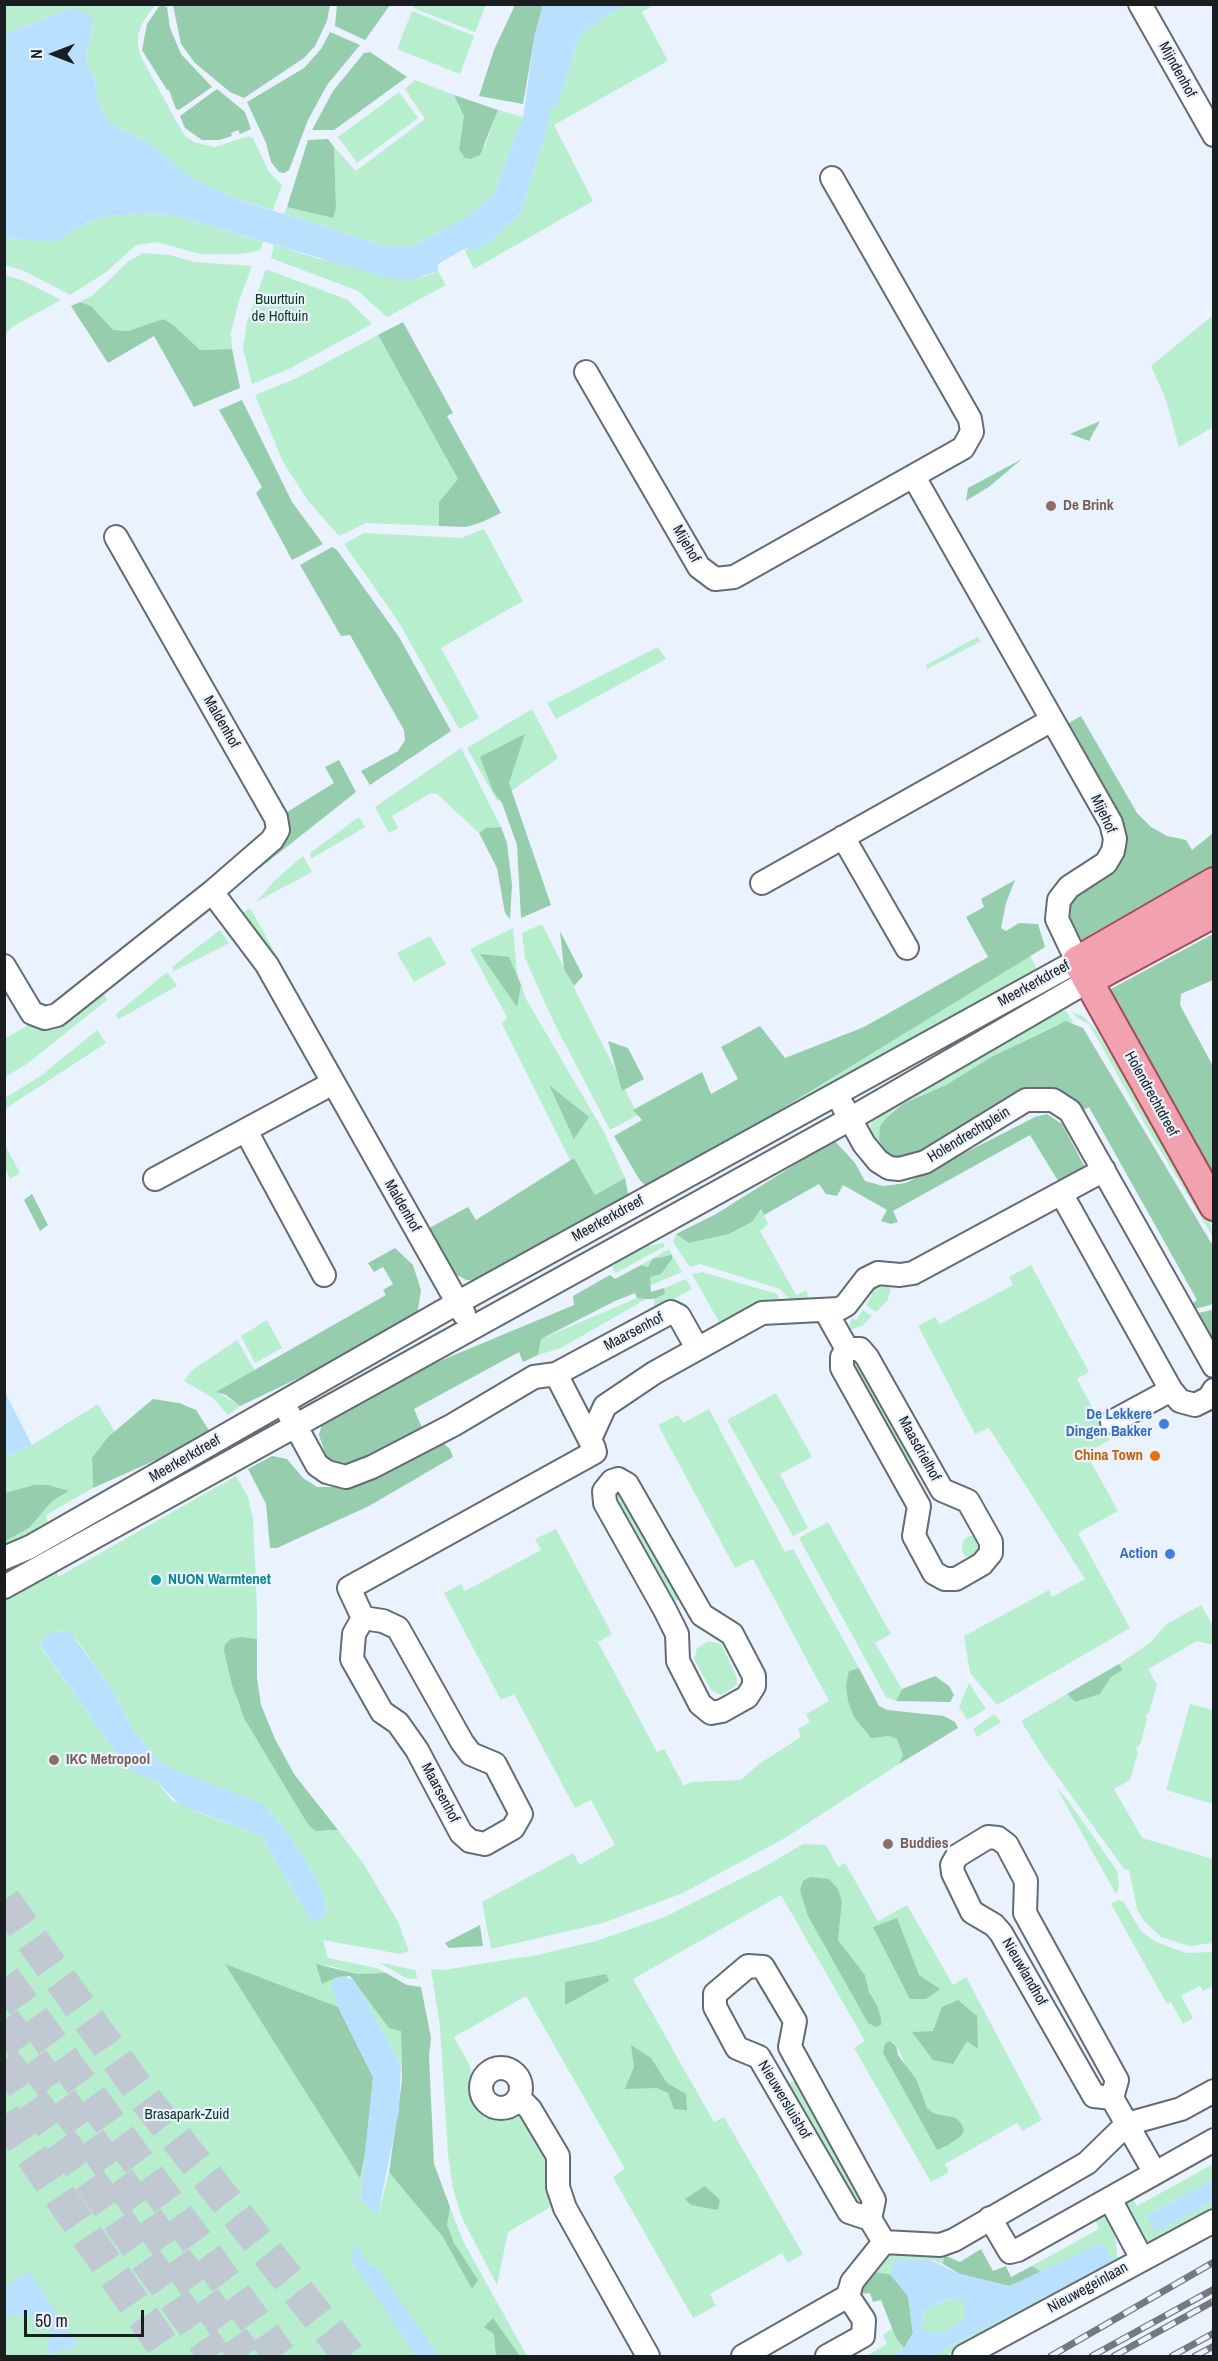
<!DOCTYPE html>
<style>
body{margin:0}
#map{position:relative;width:1218px;height:2361px;overflow:hidden;background:#eaf3fd;font-family:"Archivo Narrow",sans-serif}
canvas{display:block}
.frame{position:absolute;inset:0;border:6px solid #1a1e21;pointer-events:none}
.north{position:absolute;left:24px;top:24px;width:60px;height:60px;-webkit-text-stroke:4px #eaf3fd;paint-order:stroke;rotate:270deg;font-size:16px;font-weight:700;line-height:24px;text-align:center;color:#1a1e21}
.north::after{content:'';display:block;margin:auto;width:21px;height:27px;background:#1a1e21;clip-path:polygon(50% 0,100% 100%,50% 72%,0 100%)}
.scale{position:absolute;left:24px;top:2310px;width:120px;height:27px;box-sizing:border-box;border:3px solid #1a1e21;border-top:0;padding-left:8px;font-size:18px;line-height:21px;white-space:nowrap;color:#1a1e21;-webkit-text-stroke:4px #eaf3fd;paint-order:stroke}
</style>
<div id="map">
<canvas width="1218" height="2361"></canvas>
<div class="frame"></div>
<div class="north">N</div>
<div class="scale">50 m</div>
</div>
<script>
const ctx = document.querySelector('canvas').getContext('2d');
ctx.lineJoin = 'round';
function fill(path, color) {
  ctx.fillStyle = color;
  ctx.fill(path, 'evenodd');
}
function toPath(rows) {
  const path = new Path2D();
  for (const r of rows) {
    if (r.length === 3) {
      path.moveTo(r[0] + r[2], r[1]);
      path.arc(r[0], r[1], r[2], 0, 2 * Math.PI);
      continue;
    }
    path.moveTo(r[0], r[1]);
    for (let i = 2; i < r.length; i += 2) path.lineTo(r[i], r[i + 1]);
  }
  return path;
}
function trace(path, color, width, dash) {
  ctx.strokeStyle = color;
  ctx.lineWidth = width;
  ctx.lineCap = dash ? 'butt' : 'round';
  ctx.setLineDash(dash || []);
  ctx.stroke(path);
}
function write(font, color, halo, rows, align = 'center') {
  ctx.font = font + ' "Archivo Narrow",sans-serif';
  ctx.lineWidth = 4.5;
  ctx.setLineDash([]);
  ctx.textBaseline = 'middle';
  ctx.strokeStyle = halo;
  ctx.fillStyle = color;
  for (const [text, x, y, turn = 0] of rows) {
    ctx.save();
    ctx.translate(x, y);
    ctx.rotate((+turn || 0) * Math.PI / 180);
    ctx.textAlign = isNaN(turn) ? turn : align;
    if (halo) ctx.strokeText(text, 0, 0);
    ctx.fillText(text, 0, 0);
    ctx.restore();
  }
}
const green = toPath([
 [5,5,155,5,143,22,138,35,138,47,142,59,179,126,186,137,196,143,215,147,249,136,253,138,269,172,282,185,273,210,236,199,189,177,152,145,111,124,104,114,97,97,95,78,88,67,86,55,93,27,71,8,5,34],
 [414,5,414,4,486,5,475,32,413,8],
 [627,5,654,5,642,12,668,61,554,125,593,201,474,269,464,249,485,245,520,214,549,123,549,111,558,104,579,37,609,14],
 [412,11,474,36,460,74,397,49],
 [415,80,454,95,464,116,459,149,485,146,498,110,523,117,493,196,465,218,412,247,385,246,284,214,287,207,333,218,336,208,334,147,356,171,425,119,405,89],
 [399,92,418,118,357,163,338,137],
 [139,214,172,215,263,242,260,251,238,254,200,254,156,242,136,245,105,273,70,295,24,271,5,265,4,238,57,242,77,228,101,217],
 [274,245,319,259,423,277,438,271,446,285,387,317,358,291,271,258],
 [143,253,170,255,194,262,252,266,238,304,231,333,232,349,200,350,163,319,128,331,113,330,91,306,80,302,93,295,129,261],
 [266,269,348,300,372,324,289,369,252,384,243,348,247,322],
 [5,275,24,281,61,300,12,327,5,335],
 [1213,315,1213,427,1179,447,1165,397,1151,366],
 [378,335,458,479,439,502,439,526,366,523,339,536,308,501,283,462,255,395,297,378],
 [484,529,523,601,441,648,479,718,459,729,398,621,344,544,364,533,461,538],
 [977,637,981,641,927,669,926,665],
 [658,647,666,659,556,719,547,703],
 [532,709,558,758,497,801,467,748],
 [461,748,501,827,486,828,479,833,437,794,431,793,392,816,398,828,389,833,375,807],
 [359,817,365,827,311,859,310,853],
 [303,856,312,872,256,902,274,881],
 [250,908,305,1006,299,1010,240,915],
 [542,924,638,1115,610,1130,554,1023,525,958,522,933],
 [513,928,517,973,526,999,604,1132,625,1178,595,1195,574,1158,570,1160,502,1024,507,1017,470,949],
 [220,930,229,943,174,971,172,967],
 [430,936,446,964,414,982,397,953],
 [1030,955,1039,973,791,1111,784,1108],
 [167,972,177,986,119,1019,115,1015],
 [104,994,107,1000,27,1064,5,1077,4,1039,34,1022,72,1016],
 [1056,1011,1066,1011,1073,1022,1056,1025,991,1057,946,1085,903,1104,887,1116,880,1127,898,1160,890,1159,872,1137,870,1129,874,1114],
 [1072,1012,1084,1017,1096,1030,1210,1220,1213,1237,1153,1138,1089,1024,1076,1017],
 [97,1030,106,1043,5,1109,5,1098,42,1075],
 [5,1145,20,1173,10,1179,5,1167],
 [761,1208,768,1224,760,1231,796,1295,807,1290,808,1300,796,1307,780,1289,700,1264,690,1267,673,1242,676,1234,689,1243,729,1234,752,1222],
 [649,1236,653,1242,648,1246,663,1243,665,1246,616,1273,612,1267],
 [669,1249,682,1272,649,1286,648,1267,641,1265],
 [1031,1265,1089,1372,1077,1379,1110,1440,1086,1453,1118,1511,1078,1533,1130,1628,997,1705,970,1673,964,1636,1049,1590,1052,1597,1085,1579,989,1428,975,1434,918,1326,935,1317,940,1324,1013,1285,1009,1277],
 [702,1272,777,1294,786,1308,723,1329,692,1274],
 [686,1279,692,1289,654,1309,654,1299,665,1294,664,1288],
 [886,1283,891,1290,887,1301,876,1312,866,1305,872,1295,867,1292,872,1284],
 [637,1298,646,1299,561,1348,538,1355,541,1339],
 [863,1310,872,1316,862,1326,848,1330,852,1318,856,1320],
 [267,1320,282,1348,255,1363,241,1336],
 [237,1340,255,1371,217,1392,240,1406,228,1415,213,1398,184,1381,192,1370],
 [855,1357,920,1462,905,1471,850,1360],
 [776,1393,812,1457,780,1474,808,1528,793,1536,727,1420],
 [98,1404,115,1432,92,1458,93,1488,46,1515,58,1577,236,1476,248,1497,253,1519,257,1606,257,1639,242,1637,229,1670,238,1704,307,1823,325,1831,338,1830,363,1863,397,1920,409,1951,400,1954,323,1940,328,1958,377,1968,386,1973,357,1974,331,1966,316,1965,335,1978,338,2007,373,2077,360,2199,378,2215,389,2172,402,2185,441,2185,463,2241,527,2356,5,2356,4,1452,8,1456,32,1445],
 [61,1631,76,1639,110,1686,134,1731,158,1760,176,1771,267,1809,285,1829,311,1869,322,1890,326,1912,324,1916,316,1922,311,1920,260,1835,197,1812,172,1800,156,1781,134,1773,118,1755,40,1646,44,1637],
 [709,1409,785,1552,793,1549,859,1668,849,1671,871,1737,889,1736,897,1739,903,1755,899,1764,785,1838,683,1893,603,1923,491,1949,482,1902,573,1853,580,1865,615,1845,591,1800,575,1808,514,1694,501,1700,444,1593,461,1584,465,1591,541,1550,535,1539,556,1529,612,1634,598,1642,657,1752,664,1749,684,1786,691,1782,741,1780,759,1764,801,1737,798,1729,810,1722,806,1714,829,1701,753,1559,735,1568,658,1425,678,1415,683,1423],
 [616,1487,685,1596,668,1605,608,1501],
 [828,1522,891,1634,875,1643,902,1689,896,1701,886,1697,799,1538],
 [969,1536,975,1536,985,1549,974,1557,965,1556,962,1551,963,1541],
 [1201,1605,1213,1626,1212,1645,1197,1641,1148,1669,1157,1685,1149,1713,1145,1716,1147,1720,1140,1745,1136,1748,1138,1752,1130,1780,1114,1789,1142,1838,1213,1859,1213,1943,1189,1946,1161,1937,1144,1921,1137,1909,1129,1870,1124,1869,1042,1755,1021,1721,1067,1694,1075,1702,1100,1694,1111,1677,1123,1670,1119,1664,1150,1643,1167,1624],
 [709,1641,721,1644,736,1675,737,1685,721,1695,711,1690,694,1659,697,1648],
 [969,1683,986,1709,967,1720,959,1707],
 [1190,1704,1213,1710,1213,1804,1166,1790],
 [994,1714,1001,1722,977,1737,973,1729],
 [1056,1787,1070,1803,1117,1871,1119,1886,1116,1894],
 [803,1844,826,1845,838,1867,845,1863,878,1921,907,1905,953,1985,966,1977,1042,2120,1022,2131,1017,2123,945,2164,949,2172,931,2182,854,2048,865,2041,781,1895,633,1979,714,2122,724,2117,803,2254,788,2263,782,2253,710,2294,716,2306,693,2318,613,2177,625,2169,526,1996,454,2037,469,2064,481,2103,492,2112,516,2108,553,2155,549,2192,552,2206,508,2232,497,2285,461,2216,453,2188,448,2155,440,2027,431,1969,443,1970,537,1955,596,1941,665,1917,764,1867],
 [800,1890,842,1902,838,1940,865,1975,869,1992,877,2005,881,2025,876,2027],
 [890,2041,896,2045,927,2108,933,2113,945,2115,937,2150,883,2053],
 [1118,1900,1123,1901,1141,1931,1156,1942,1186,1953,1213,1952,1213,1986,1203,1991,1200,1986,1181,1996,1193,2018,1183,2024,1171,2002,1167,2004,1111,1904],
 [378,1962,415,1970,418,1979,406,1978],
 [354,1980,389,2027,401,2031,401,2065],
 [800,2078,867,2197,859,2207,783,2087],
 [1213,2164,1213,2180,1147,2215,1162,2229,1213,2201,1213,2211,1149,2243,1140,2242,1123,2212,1124,2201,1131,2195,1137,2206],
 [1103,2215,1114,2226,1118,2261,946,2356,932,2356,1027,2306,1044,2274,1032,2266,1099,2229,1094,2216],
 [892,2250,944,2255,943,2264,928,2259,895,2260,890,2274,871,2272],
 [950,2299,962,2300,965,2307,965,2314,961,2321,945,2332,927,2332,921,2327,924,2313,934,2305],
 [893,2328,896,2338,904,2348,889,2356,866,2356,887,2344,883,2335]
]);
const forest = toPath([
 [160,5,167,7,170,28,181,54,212,87,179,110,176,109,169,90,167,90,142,50,147,24],
 [173,5,173,4,330,5,327,21,315,46,304,58,244,98,230,92,195,63,181,44],
 [337,5,337,4,390,5,365,40,335,26],
 [515,5,543,5,535,34,523,104,479,96,494,50],
 [330,32,360,45,327,85,308,120,289,170,284,173,279,172,271,162,266,143,247,102,304,68,321,49],
 [370,52,407,77,334,130,312,130,333,91,364,53],
 [217,89,245,112,251,129,240,134,238,130,231,133,232,136,219,140,202,140,185,128,180,116],
 [454,95,498,110,480,155,471,159,465,158,459,149,464,116],
 [328,139,334,147,336,208,333,218,287,207,308,140],
 [80,302,91,306,113,330,128,331,163,319,173,325,200,350,232,349,240,388,194,407,154,336,108,363,71,306],
 [403,322,453,413,447,416,501,513,482,522,466,527,439,526,439,502,458,479,378,335],
 [242,400,292,502,323,544,292,560,256,493,262,487,219,410],
 [1100,421,1089,441,1070,434],
 [1022,459,990,486,966,501,968,488],
 [332,547,337,550,399,637,451,731,370,785,361,771,398,751,405,740,404,730,350,635,341,636,300,565],
 [1081,716,1137,813,1151,827,1167,836,1186,840,1192,850,1213,833,1213,866,1086,944,1071,930,1066,905,1119,855,1064,726],
 [525,734,509,783,551,905,521,918,517,845,502,803,493,791,480,757],
 [339,760,356,792,260,868,255,860,279,817,334,783,325,767],
 [501,827,507,843,512,885,510,919,505,913,497,868,479,833,486,828],
 [1015,880,1006,903,1001,928,1006,931,1019,923,1038,924,1045,947,650,1190,639,1179,614,1136,642,1120,633,1110,702,1072,711,1094,738,1079,721,1047,760,1026,785,1058,864,1027,988,957,966,917,984,907,981,899],
 [560,931,583,976,574,986,564,969],
 [1213,934,1213,980,1181,994,1180,1005,1213,1066,1213,1176,1109,990],
 [480,954,509,957,521,985,517,1007],
 [1066,1021,1083,1028,1213,1246,1213,1303,1210,1305,1195,1309,1192,1304,1197,1300,1089,1107,1080,1112,1066,1095,1053,1091,912,1160,898,1160,884,1151,879,1140,880,1126,887,1117,903,1104,946,1085,991,1057],
 [608,1041,628,1048,644,1079,622,1091],
 [549,1085,589,1117,574,1139],
 [1047,1114,1062,1124,1089,1175,1063,1189,1030,1135,893,1211,898,1222,891,1224,881,1221,887,1210,843,1185,837,1196,826,1194,819,1184,764,1215,761,1209,752,1222,729,1234,689,1243,676,1234,716,1214,834,1140,855,1163,865,1181,883,1186,906,1183,1035,1117],
 [574,1158,595,1195,625,1178,629,1198,479,1281,466,1280,450,1271,422,1232,468,1207,476,1220],
 [32,1194,48,1225,40,1231,24,1200],
 [395,1248,413,1265,421,1290,416,1322,240,1406,226,1395,216,1392,386,1295,383,1290,393,1284,383,1267,374,1272,368,1263],
 [672,1255,672,1259,661,1274,650,1277,651,1292,664,1288,665,1294,654,1299,646,1299,637,1298,635,1293,615,1301,541,1339,538,1355,523,1362,519,1352,414,1409,422,1428,365,1462,335,1465,326,1456,319,1435,322,1424,435,1363,574,1305,573,1296,610,1275,615,1279,641,1265,648,1267,653,1259],
 [1212,1310,1213,1314,1213,1340,1198,1313],
 [153,1399,179,1403,196,1410,212,1435,93,1488,92,1458,108,1437],
 [442,1442,450,1449,453,1457,369,1506,277,1548,270,1548,266,1504,248,1469,272,1456,287,1459,303,1478,317,1487,349,1487],
 [34,1485,48,1485,69,1491,52,1501,29,1528,5,1541,5,1493],
 [242,1637,257,1639,257,1678,261,1705,275,1739,294,1774,338,1830,315,1831,307,1823,244,1718,232,1685,224,1651,225,1644,231,1639],
 [1119,1664,1123,1670,1111,1677,1100,1694,1075,1702,1067,1694],
 [859,1668,879,1706,887,1710,944,1716,955,1722,958,1728,899,1764,903,1755,897,1739,889,1736,871,1738,854,1717,848,1701,846,1685,849,1671],
 [935,1676,949,1686,954,1695,950,1702,896,1701,902,1689],
 [810,1877,829,1879,838,1889,842,1902,838,1940,865,1975,869,1992,877,2005,881,2019,881,2025,876,2027,868,2023,808,1916,800,1890,803,1881],
 [897,1918,919,1975,940,1989,926,1999,910,1999,873,1927],
 [480,1925,483,1946,449,1948,445,1943],
 [225,1964,338,2007,373,2077,368,2140,360,2178],
 [316,1964,357,1974,386,1973,407,1985,421,1987,431,2038,429,2056,434,2164,450,2207,447,2225,454,2243,478,2280,472,2289,443,2237,389,2172,402,2081,401,2031,389,2028,350,1976,335,1978,322,1984],
 [606,1974,609,1981,565,2005,565,1982],
 [958,2000,977,2016,978,2049,967,2041,953,2064,933,2060,912,2032,933,2031,942,2007],
 [890,2041,896,2046,898,2055,916,2079,927,2108,933,2113,956,2118,962,2125,964,2131,961,2136,948,2145,937,2150,883,2053,885,2044],
 [631,2045,651,2058,667,2083,686,2094,687,2110,674,2109,668,2093,657,2088,625,2089,634,2067],
 [705,2186,720,2200,718,2210,691,2205,685,2199],
 [981,2249,993,2271,1006,2266,1011,2277,1032,2266,1044,2274,1009,2286,960,2274,943,2264,944,2255,960,2262],
 [871,2272,890,2274,908,2296,913,2333,904,2348,896,2338,881,2300,873,2302,870,2293,862,2294,860,2285],
 [493,2318,520,2356,496,2356,494,2334,484,2327]
]);
const water = toPath([
 [543,5,627,5,609,14,579,37,558,104,549,111,549,123,520,214,485,245,474,250,466,248,438,264,438,271,407,281,388,278,172,215,139,214,101,217,77,228,57,242,5,238,4,34,8,33,71,8,85,11,94,21,86,55,88,67,95,78,97,97,104,114,111,124,152,145,189,177,236,199,385,246,412,247,465,218,493,196,523,117,535,34],
 [5,1392,32,1445,8,1456,5,1452],
 [69,1631,110,1686,134,1731,158,1760,176,1771,259,1802,267,1809,285,1829,311,1869,322,1890,326,1912,324,1916,316,1922,311,1920,260,1835,180,1805,156,1781,134,1773,118,1755,40,1645,44,1637,51,1633],
 [343,1976,354,1980,401,2065,399,2111,378,2215,360,2199,373,2077,338,2007,332,1985,335,1978],
 [1213,2180,1213,2201,1162,2229,1154,2230,1147,2215],
 [1102,2243,1113,2261,932,2356,889,2356,904,2348,913,2333,908,2296,890,2274,895,2260,928,2259,960,2274,1009,2286],
 [949,2299,961,2300,965,2306,965,2314,961,2321,945,2332,927,2332,921,2327,924,2313,934,2305],
 [355,2244,367,2261,382,2274,439,2356,416,2356,352,2261],
 [29,2271,78,2346,47,2354,51,2324,28,2316,5,2317,5,2287]
]);
const highwayTunnel = toPath([
 [4,1900,146,2100,349,2356],
 [4,1978,280,2356],
 [4,2020,246,2356],
 [4,2060,215,2356],
 [4,2115,170,2356]
]);
const minor = toPath([
 [1140,4,1214,135],
 [586,372,699,567,715,579,734,577,963,448,972,432,970,419,832,178],
 [843,837,907,948],
 [762,883,1052,720],
 [212,892,267,965,464,1314],
 [4,966,32,1013,45,1018,57,1015,212,892,272,840,278,830,276,818,116,537],
 [843,1106,864,1144,878,1161,889,1168,899,1169,925,1162,1026,1100,1053,1100,1070,1111,1214,1366],
 [246,1131,324,1275],
 [155,1179,333,1083],
 [1061,1193,1171,1390],
 [825,1310,847,1349],
 [847,1349,860,1349,867,1357,942,1490,968,1501,991,1542,991,1553,982,1564,956,1579,945,1579,934,1573,914,1536,919,1506,842,1368,842,1357,847,1349],
 [556,1374,594,1448],
 [288,1412,317,1465,327,1472,346,1477,372,1467,453,1425,534,1377,556,1374,671,1312,679,1316,697,1348],
 [1112,1422,1171,1390,1180,1401,1195,1405,1209,1398,1214,1390],
 [590,1439,605,1406,654,1373,762,1313,839,1309,846,1305,866,1279,878,1273,900,1275,913,1273,1104,1170],
 [618,1479,627,1484,702,1615,732,1634,754,1676,754,1686,747,1697,722,1711,711,1713,700,1704,678,1661,677,1634,665,1610,605,1503,604,1491,612,1481,618,1479],
 [4,1558,30,1547,457,1303,1077,961,1057,919,1059,900,1069,887,1106,863,1113,851,1115,839,1111,823,914,477],
 [4,1587,850,1119,1088,981],
 [363,1618,383,1621,398,1628,462,1742,471,1754,495,1764,521,1814,513,1828,485,1844,470,1841,461,1833,417,1750,398,1723,382,1712,352,1659,354,1634,363,1618],
 [363,1618,349,1588,595,1452],
 [501,2088,20],
 [519,2098,530,2109,558,2156,558,2187,565,2208,648,2356],
 [1112,2098,1094,2096,1001,1933,994,1925,972,1912,953,1873,952,1865,957,1856,988,1837,998,1838,1007,1845,1026,1881,1025,1913,1117,2080,1112,2098,1155,2173],
 [1110,2199,1142,2259],
 [990,2218,1010,2252,1018,2250,1214,2140],
 [884,2242,940,2245,954,2240,1087,2163,1127,2124,1181,2109,1214,2091],
 [743,2356,848,2296,852,2282,884,2242,870,2219,849,2212,759,2057,737,2048,715,2007,715,1994,748,1966,763,1967,795,2021,790,2047,874,2200,870,2219],
 [827,2356,863,2336,864,2320,848,2296],
 [964,2356,1214,2221]
]);
const major = toPath([
 [1214,882,1077,961,1214,1206],
 [1088,981,1214,913]
]);
const rail = toPath([
 [1051,2356,1214,2262],
 [1092,2356,1214,2289],
 [1114,2356,1214,2301],
 [1172,2356,1214,2333],
 [1195,2356,1214,2346]
]);
const markers = [
 [1051,506,6,"#8d6e63"],
 [1164,1424,6,"#3f7fe0"],
 [1155,1456,6,"#e8710a"],
 [1170,1554,6,"#3f7fe0"],
 [156,1580,6,"#0f9aa8"],
 [54,1760,6,"#8d6e63"],
 [888,1844,6,"#8d6e63"]
];
const streetNames = [
 ["Mijndenhof",1177,70,61],
 ["Mijehof",686,544,60],
 ["Maldenhof",221,722,60],
 ["Mijehof",1103,814,65],
 ["Meerkerkdreef",1034,984,-29],
 ["Holendrechtdreef",1151,1094,61],
 ["Holendrechtplein",969,1135,-31],
 ["Maldenhof",402,1206,60],
 ["Meerkerkdreef",608,1219,-29],
 ["Maarsenhof",634,1332,-28],
 ["Maasdrielhof",919,1449,61],
 ["Meerkerkdreef",185,1459,-30],
 ["Maarsenhof",440,1793,62],
 ["Nieuwlandhof",1024,1972,60],
 ["Nieuwersluishof",784,2100,59],
 ["Nieuwegeinlaan",1088,2288,-29]
];
const parkNames = [
 ["Buurttuin",280,300],
 ["de Hoftuin",280,317],
 ["Brasapark-Zuid",187,2115]
];
const educationNames = [
 ["De Brink",1063,506],
 ["IKC Metropool",66,1760],
 ["Buddies",900,1844]
];
const shopNames = [
 ["De Lekkere",1152,1415],
 ["Dingen Bakker",1152,1432],
 ["Action",1158,1554]
];
const foodNames = [
 ["China Town",1143,1456]
];
const cultureNames = [
 ["NUON Warmtenet",168,1580]
];
fill(green, '#b7eece');
fill(forest, '#95cdad');
fill(water, '#bae0ff');
trace(highwayTunnel, '#c0c8d1', 33, [33, 16]);
trace(minor, '#636b73', 26);
trace(major, '#a14c5a', 32);
trace(minor, '#fff', 22);
trace(major, '#f2a2ae', 28);
trace(rail, '#73797f', 7);
trace(rail, '#eaf3fd', 4.5, [14]);
for (const [x, y, r, color] of markers) {
  const dot = new Path2D();
  dot.arc(x, y, r, 0, 2 * Math.PI);
  ctx.fillStyle = color;
  ctx.fill(dot);
  trace(dot, '#eaf3fd', 2);
}
write('15px', '#1a1e21', '#eaf3fd', streetNames);
write('15px', '#0a3924', '#eaf3fd', parkNames);
write('bold 15px', '#785e54', '#eaf3fd', educationNames, 'left');
write('bold 15px', '#366cbe', '#eaf3fd', shopNames, 'right');
write('bold 15px', '#c56008', '#eaf3fd', foodNames, 'right');
write('bold 15px', '#0d838f', '#eaf3fd', cultureNames, 'left');
</script>
